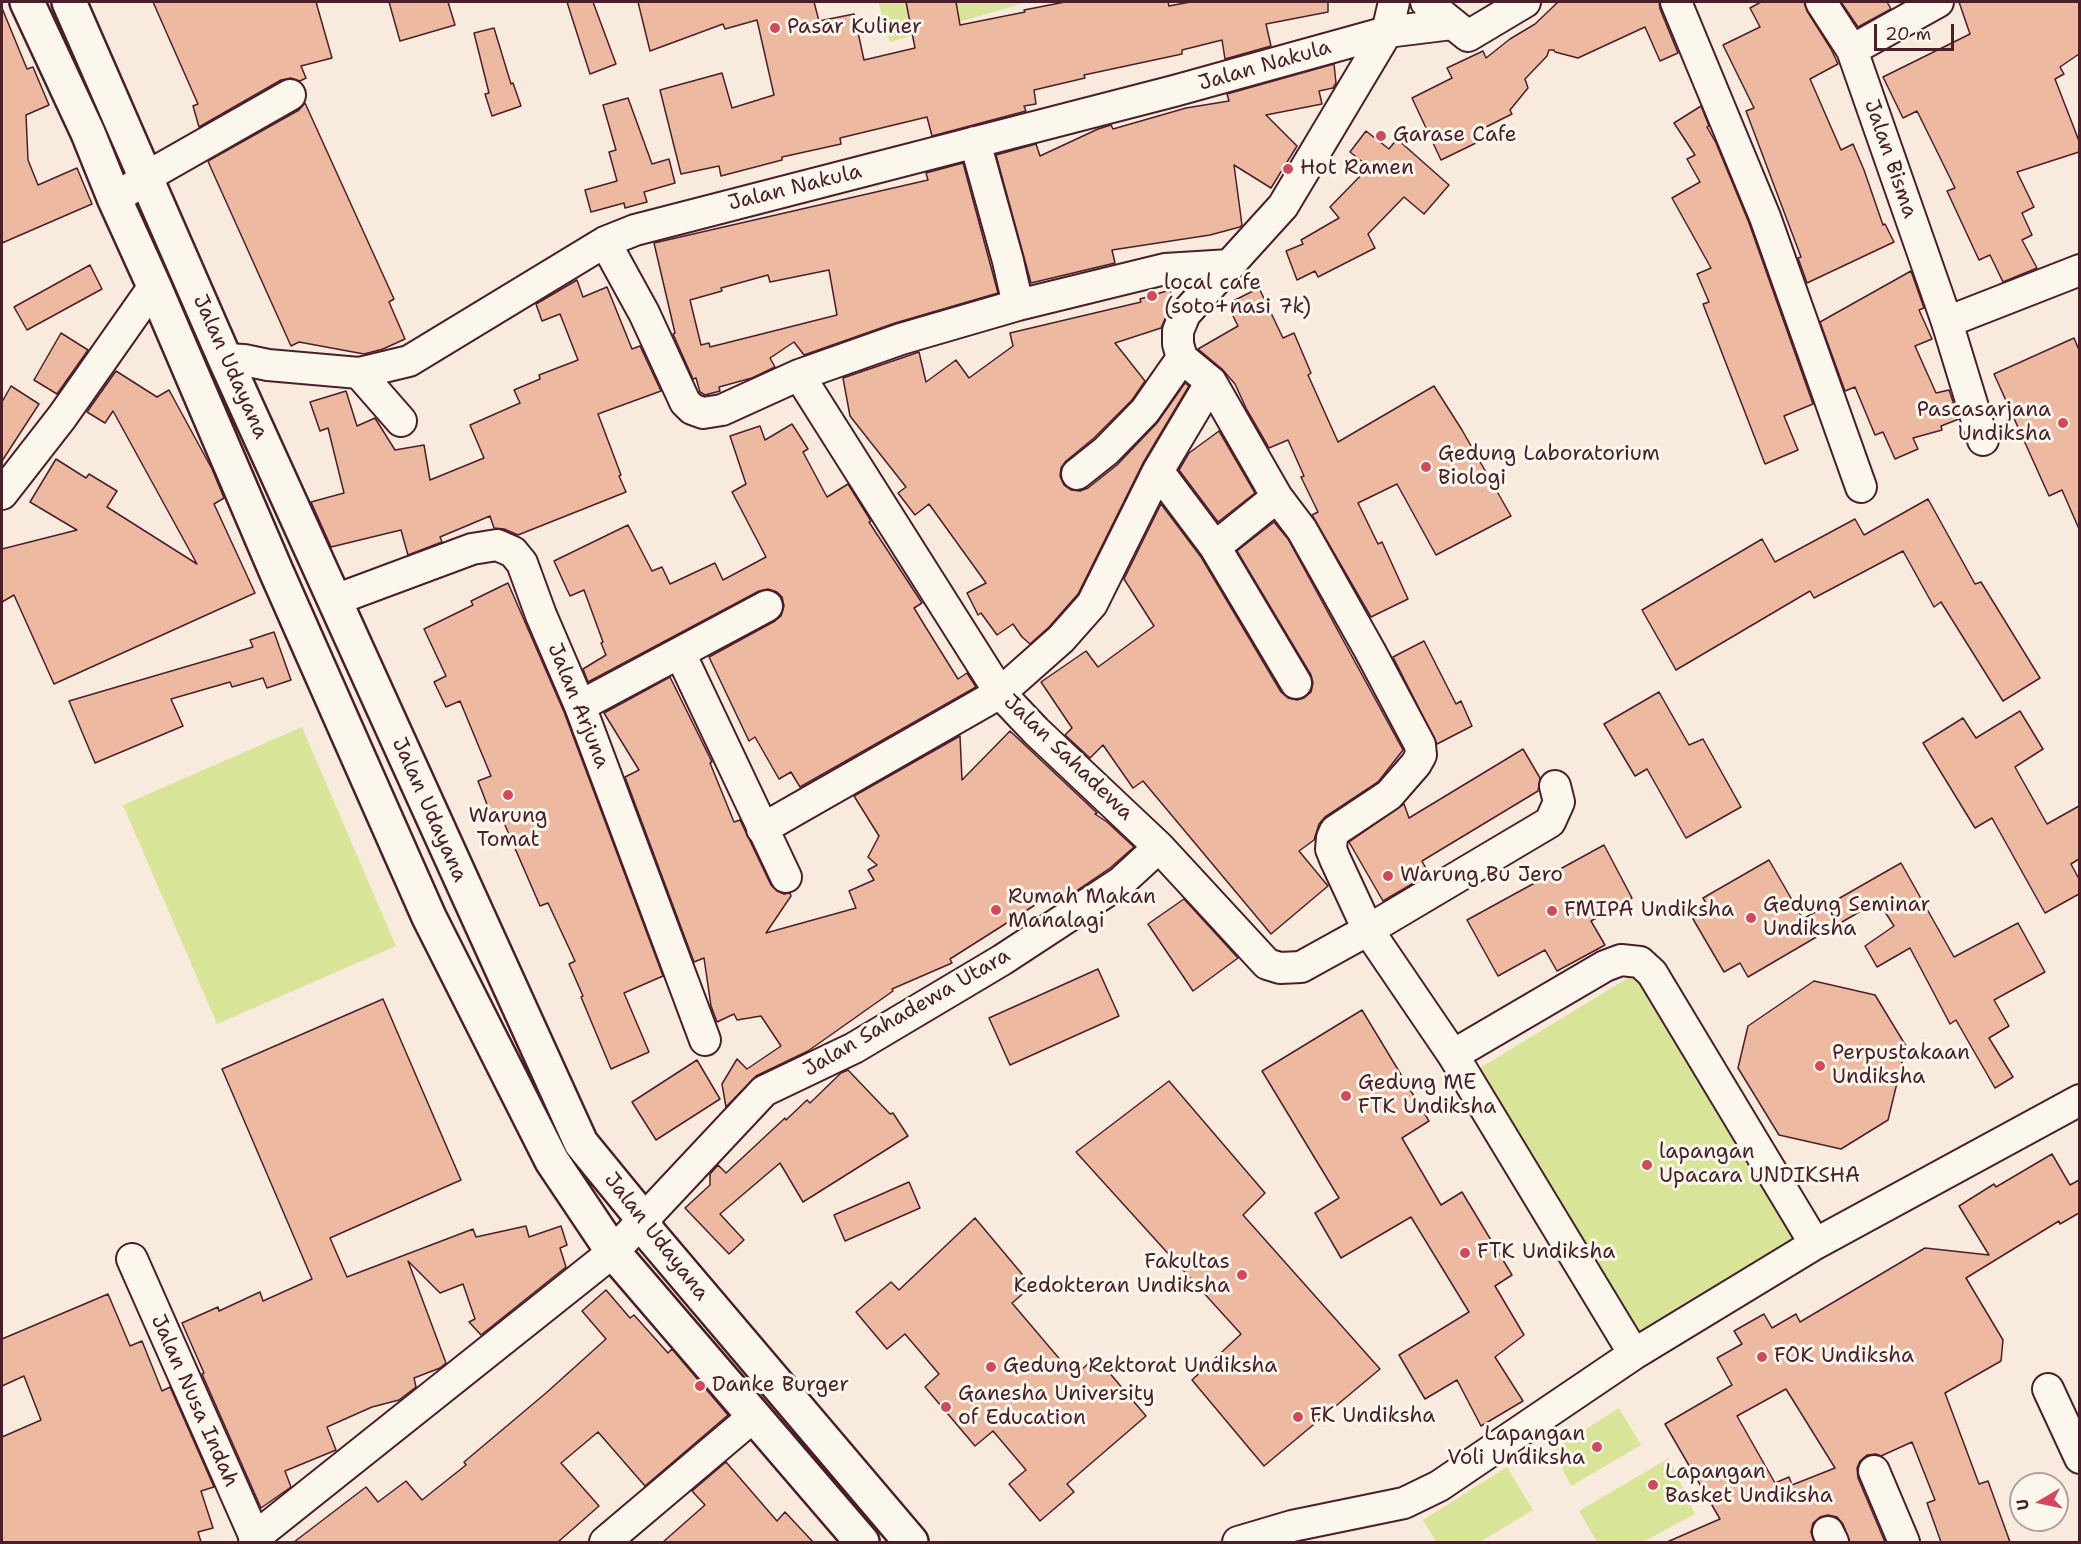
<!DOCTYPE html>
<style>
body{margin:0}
#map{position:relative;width:2081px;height:1544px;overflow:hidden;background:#f8ebdd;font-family:"Shantell Sans",sans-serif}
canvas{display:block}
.frame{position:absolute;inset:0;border:3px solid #4a1f2b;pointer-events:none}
.north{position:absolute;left:2009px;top:1472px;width:60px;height:60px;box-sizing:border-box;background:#fbf7ec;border:2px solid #b4a19f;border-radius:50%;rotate:261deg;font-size:16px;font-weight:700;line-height:24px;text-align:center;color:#4a1f2b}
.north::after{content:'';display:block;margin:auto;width:21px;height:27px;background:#d1495b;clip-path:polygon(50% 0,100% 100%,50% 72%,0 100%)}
.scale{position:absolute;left:1874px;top:24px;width:80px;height:27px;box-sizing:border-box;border:3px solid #4a1f2b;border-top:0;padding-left:8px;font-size:18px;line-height:21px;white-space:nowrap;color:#4a1f2b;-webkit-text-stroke:4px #fbf7ec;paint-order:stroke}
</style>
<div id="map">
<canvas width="2081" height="1544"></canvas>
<div class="frame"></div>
<div class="north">U</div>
<div class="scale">20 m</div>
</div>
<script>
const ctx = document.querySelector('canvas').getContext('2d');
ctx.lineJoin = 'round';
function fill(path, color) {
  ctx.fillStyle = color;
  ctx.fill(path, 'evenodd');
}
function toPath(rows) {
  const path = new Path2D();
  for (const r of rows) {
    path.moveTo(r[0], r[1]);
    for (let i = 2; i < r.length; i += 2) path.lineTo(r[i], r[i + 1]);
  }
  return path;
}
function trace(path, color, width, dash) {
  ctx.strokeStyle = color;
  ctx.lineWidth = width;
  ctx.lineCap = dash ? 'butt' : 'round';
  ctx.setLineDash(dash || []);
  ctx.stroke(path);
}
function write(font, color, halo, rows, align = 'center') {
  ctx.font = font + ' "Shantell Sans",sans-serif';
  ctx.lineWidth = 6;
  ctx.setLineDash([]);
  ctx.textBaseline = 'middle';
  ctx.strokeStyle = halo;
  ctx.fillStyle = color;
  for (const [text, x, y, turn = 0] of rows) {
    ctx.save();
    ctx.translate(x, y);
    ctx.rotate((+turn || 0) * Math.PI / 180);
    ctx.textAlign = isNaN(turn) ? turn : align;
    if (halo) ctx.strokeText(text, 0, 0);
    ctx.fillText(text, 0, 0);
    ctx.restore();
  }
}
const green = toPath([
 [878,2,1028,2,890,42],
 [302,727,396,946,217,1024,123,805],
 [1636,973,1796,1239,1639,1335,1480,1068],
 [1619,1408,1641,1445,1571,1486,1553,1450],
 [1669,1458,1695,1514,1643,1542,1597,1542,1579,1511],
 [1507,1467,1533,1510,1480,1542,1436,1542,1423,1520]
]);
const building = toPath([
 [153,2,316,2,332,58,301,66,306,78,300,81,291,78,281,80,199,127,193,106,198,104,153,2],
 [389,2,448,2,455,25,400,41,389,2],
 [567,2,593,2,616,64,590,74,567,2],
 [638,2,814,2,819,21,854,14,864,60,915,48,906,2,956,2,960,25,1025,12,1024,10,1065,2,1168,2,1169,6,1190,2,1328,2,1328,12,1266,24,1271,46,1225,59,1222,40,1182,50,1182,54,1084,75,1085,78,1034,90,1036,104,1024,106,1026,111,932,136,927,117,840,138,841,144,782,157,782,160,721,176,719,166,681,174,660,90,722,73,732,108,774,95,757,20,725,29,723,24,650,51,638,2],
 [1558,2,1659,2,1660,9,1678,53,1660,61,1645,27,1578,58,1555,52,1554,50,1549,50,1547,56,1525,79,1528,88,1510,110,1512,114,1472,134,1476,143,1441,160,1412,98,1452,78,1447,68,1483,51,1486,58,1510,39,1535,24,1558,2],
 [1761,2,1804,2,1807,11,1831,49,1838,64,1810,79,1841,150,1853,144,1864,170,1883,225,1885,224,1894,242,1807,283,1798,258,1801,257,1746,111,1754,108,1723,45,1760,27,1750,8,1761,2],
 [1841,2,1887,2,1891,9,1858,27,1841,2],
 [1959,2,2079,2,2079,54,2060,67,2064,74,2055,79,2079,141,2079,152,2017,172,2034,207,2022,213,2032,235,2022,240,2037,268,2003,282,1990,255,1979,260,1947,191,1955,188,1917,111,1903,118,1883,77,1970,34,1959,2],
 [2,8,27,69,33,67,49,105,26,115,28,160,38,185,77,168,92,204,2,243,2,8],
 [494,28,511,84,513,83,521,106,492,116,485,94,489,93,474,33,494,28],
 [1334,64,1336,83,1333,88,1319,91,1322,104,1266,115,1297,146,1271,188,1234,165,1242,225,1240,227,1210,235,1112,250,1115,263,1031,283,996,155,1036,144,1040,156,1098,129,1111,125,1113,129,1186,108,1229,101,1227,94,1334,64],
 [628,98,652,164,669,159,675,183,644,192,647,202,625,208,624,203,591,212,585,190,617,181,609,152,616,150,603,105,628,98],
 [305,103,394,299,389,302,405,339,383,349,364,354,299,342,291,346,210,166,208,161,299,110,305,103],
 [1701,106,1709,126,1707,127,1716,143,1749,223,1813,404,1784,416,1798,450,1765,464,1703,304,1709,302,1697,274,1711,268,1672,198,1700,182,1687,159,1695,155,1674,123,1701,106],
 [1366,131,1389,149,1397,139,1449,185,1424,214,1404,197,1368,234,1375,248,1318,277,1315,271,1297,280,1286,251,1303,244,1301,240,1339,218,1330,207,1369,167,1350,152,1366,131],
 [963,163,998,293,895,323,804,355,794,342,770,358,775,367,752,378,719,387,720,391,705,395,700,392,696,378,693,379,673,334,675,333,654,243,928,180,926,173,963,163],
 [829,270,837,315,710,347,709,343,701,345,690,300,722,291,721,288,768,275,770,282,829,270],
 [90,265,102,289,27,330,14,307,90,265],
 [1911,271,1924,308,1919,310,1932,339,1915,346,1936,393,1949,390,1959,419,1941,426,1942,430,1913,438,1918,449,1895,459,1883,432,1875,435,1855,387,1845,391,1820,322,1911,271],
 [577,280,583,297,607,287,632,349,640,346,661,391,598,414,621,475,619,476,626,492,518,535,504,529,494,528,490,516,440,537,442,542,408,555,401,530,331,547,311,502,344,493,328,428,320,431,310,402,346,391,357,426,375,418,395,450,424,445,430,480,484,458,470,425,520,403,514,390,540,379,539,375,578,360,560,314,542,321,536,304,577,280],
 [1259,288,1283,338,1294,333,1311,373,1308,375,1338,442,1434,386,1462,430,1511,516,1436,555,1397,484,1358,503,1378,544,1382,542,1408,599,1371,617,1312,515,1318,512,1301,477,1304,476,1288,440,1269,448,1247,410,1235,384,1222,369,1198,349,1238,326,1227,304,1259,288],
 [1170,290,1173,301,1161,328,1115,343,1145,381,1132,400,1094,438,1066,461,1061,468,1060,476,1064,485,1071,490,1080,491,1088,488,1117,465,1157,423,1185,383,1189,386,1143,463,1078,594,1049,627,1030,644,1022,637,1013,624,997,635,981,613,978,615,967,593,986,583,929,504,915,515,898,493,906,487,850,416,843,378,919,352,926,382,956,360,969,378,1013,346,1010,333,1141,302,1140,299,1170,290],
 [61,333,88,350,57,394,34,380,61,333],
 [2074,338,2079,350,2079,529,2062,490,2049,496,1994,374,2074,338],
 [116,371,157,397,169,390,212,469,224,498,214,504,255,593,54,684,14,595,2,602,2,549,77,530,30,502,56,459,86,478,89,474,117,491,107,507,197,564,113,411,105,423,87,412,116,371],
 [11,386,39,404,2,461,2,402,11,386],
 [792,424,808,449,803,452,827,497,848,484,871,521,869,522,922,603,914,608,925,626,958,679,967,673,976,687,800,787,791,772,779,779,755,737,749,741,709,657,775,621,781,616,784,606,782,597,777,592,768,589,759,591,588,682,583,669,606,655,601,643,603,642,584,590,570,596,554,561,628,525,652,571,662,567,670,584,715,563,723,580,766,557,732,492,746,484,730,436,760,426,765,440,792,424],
 [1219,431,1255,493,1218,522,1179,470,1189,453,1219,431],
 [1928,499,1975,584,1981,582,2040,678,2003,701,1941,602,1934,607,1903,551,1814,598,1810,591,1676,670,1642,610,1762,539,1775,562,1855,519,1864,535,1928,499],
 [1161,504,1201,557,1281,692,1288,698,1297,700,1304,698,1311,692,1313,683,1311,675,1237,551,1274,522,1288,539,1403,750,1378,782,1325,817,1319,824,1314,840,1299,851,1328,886,1271,934,1143,781,1133,788,1103,745,1090,758,1065,735,1072,728,1041,682,1086,651,1098,667,1154,626,1124,579,1161,504],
 [508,583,564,712,663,976,624,993,649,1052,611,1069,581,997,583,996,569,964,575,961,548,903,540,906,501,816,493,820,478,781,491,776,460,701,446,707,434,682,446,676,424,629,473,605,471,601,508,583],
 [274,632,291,680,267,688,263,678,232,687,230,682,171,699,183,726,95,763,69,701,253,647,250,640,274,632],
 [1424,641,1456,704,1461,701,1472,726,1437,744,1393,657,1424,641],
 [670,677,712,762,710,763,734,822,740,820,771,885,777,891,784,894,790,893,791,896,766,933,856,908,849,891,874,880,868,870,877,865,868,857,879,836,854,796,960,736,962,780,1010,731,1097,813,1095,814,1107,822,1134,847,1110,868,1060,902,1054,893,950,959,952,963,892,989,893,991,808,1051,756,1076,726,1107,722,1084,737,1059,747,1069,781,1046,761,1016,737,1020,734,1014,717,1022,711,1006,704,958,694,962,625,777,639,770,604,713,670,677],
 [1659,692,1689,745,1703,739,1741,807,1686,838,1647,769,1635,776,1604,724,1659,692],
 [2020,711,2043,749,2015,767,2047,824,2079,806,2079,859,2071,864,2079,879,2079,894,2045,913,1992,818,1975,828,1923,743,1963,718,1976,738,2020,711],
 [1523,749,1540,778,1538,791,1422,861,1429,874,1383,901,1349,842,1404,804,1409,818,1523,749],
 [1604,845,1632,898,1591,921,1605,945,1557,971,1545,950,1498,976,1467,920,1604,845],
 [1769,860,1803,919,1901,863,1954,957,2018,923,2045,972,1994,1000,2009,1026,1989,1038,2013,1077,1995,1088,1956,1020,1950,1024,1910,948,1877,967,1865,946,1894,926,1878,901,1748,977,1740,963,1724,972,1693,919,1710,910,1703,898,1769,860],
 [1184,899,1238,958,1193,991,1148,924,1184,899],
 [1098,969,1119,1016,1010,1065,989,1018,1098,969],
 [1814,981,1875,995,1906,1046,1888,1120,1841,1149,1779,1135,1738,1068,1748,1026,1814,981],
 [383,999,461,1180,330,1238,347,1277,473,1229,476,1237,526,1226,529,1237,561,1226,567,1245,560,1248,566,1267,481,1335,469,1322,475,1319,463,1284,440,1293,408,1261,446,1363,440,1368,414,1378,416,1387,399,1400,372,1407,327,1427,336,1450,285,1471,291,1487,261,1508,202,1374,204,1373,182,1323,218,1307,219,1311,260,1292,263,1301,312,1279,222,1069,383,999],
 [1362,1010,1429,1121,1402,1138,1441,1205,1462,1192,1512,1275,1495,1286,1524,1335,1495,1357,1523,1401,1481,1426,1457,1380,1425,1399,1399,1355,1469,1312,1411,1217,1341,1258,1315,1213,1339,1198,1262,1071,1362,1010],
 [697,1060,720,1099,656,1140,632,1102,697,1060],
 [848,1070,890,1114,893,1113,908,1136,803,1202,780,1163,720,1214,744,1240,729,1254,685,1208,710,1185,710,1174,718,1165,726,1173,785,1118,786,1120,807,1100,810,1103,841,1073,848,1070],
 [1169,1081,1265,1193,1243,1215,1380,1369,1264,1466,1192,1380,1241,1334,1076,1152,1169,1081],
 [2052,1154,2070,1185,2079,1180,2079,1213,2060,1224,2059,1221,1966,1278,2003,1340,2001,1361,1945,1393,1979,1484,1988,1481,2010,1542,1941,1542,1927,1503,1935,1500,1912,1442,1881,1456,1876,1454,1867,1455,1860,1461,1857,1468,1858,1478,1885,1542,1850,1542,1843,1524,1837,1517,1828,1515,1820,1517,1813,1523,1811,1532,1814,1542,1667,1542,1720,1519,1665,1424,1732,1385,1717,1358,1742,1344,1734,1331,1764,1314,1772,1328,1796,1314,1800,1322,1925,1248,1989,1255,1959,1206,1994,1184,1996,1187,2052,1154],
 [1786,1389,1835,1468,1792,1485,1789,1477,1775,1483,1737,1416,1786,1389],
 [909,1182,920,1208,845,1241,834,1215,909,1182],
 [975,1218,1032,1286,1012,1303,1074,1376,1096,1357,1146,1416,1067,1484,1074,1492,1040,1521,1009,1484,1026,1470,993,1431,975,1446,925,1387,939,1374,905,1334,887,1349,856,1312,891,1282,899,1290,975,1218],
 [606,1290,630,1318,634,1315,668,1353,672,1349,728,1415,645,1486,598,1432,561,1463,599,1506,558,1542,294,1542,366,1487,378,1502,406,1481,422,1500,466,1465,464,1462,546,1393,606,1339,582,1311,606,1290],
 [108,1294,130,1346,142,1341,162,1391,170,1387,214,1487,201,1491,213,1528,198,1532,201,1542,2,1542,2,1437,41,1420,24,1376,2,1386,2,1339,108,1294],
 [726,1462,777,1521,785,1512,813,1542,663,1542,705,1505,692,1491,726,1462]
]);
const street = toPath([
 [1394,2,1387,32,1283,206,1185,314,1178,331,1178,344,1182,358,1211,382,1277,497,1302,530,1370,651,1420,745,1421,755,1416,764,1389,795,1335,831,1332,838,1331,849,1335,859,1368,930,1453,1055,1634,1354],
 [1426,2,1468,36,1525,2],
 [1676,2,1765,217,1861,487],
 [1821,2,1852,50,1947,322,1983,440],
 [1852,50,1938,2],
 [975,142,1008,261,1018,305],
 [115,200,146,177,290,95],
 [605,242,644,313,685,402,692,409,703,413,722,410,799,375,901,339,1018,305,1165,269,1230,265],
 [1947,322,2080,270],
 [225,359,244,360,268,365,359,373,409,361,605,242,635,230,1174,91,1387,32,1452,24],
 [359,373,401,421],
 [799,375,1000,693,1036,731,1159,847,1267,964,1280,968,1301,967,1368,930,1550,822,1559,802,1555,786],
 [1158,471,1215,547,1296,683],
 [1077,474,1106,451,1145,411,1182,358],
 [2,494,62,417,154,286],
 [1215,547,1277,497],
 [335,600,472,549,497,545,513,552,522,563,541,615,580,706,705,1040],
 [680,653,786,877],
 [580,706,767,606],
 [762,829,1000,693,1061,639,1092,604,1158,471,1211,382],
 [1453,1055,1605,966,1621,960,1640,962,1652,973,1815,1244],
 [132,1259,257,1542],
 [2048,1389,2080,1458],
 [1874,1471,1904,1542],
 [1828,1532,1833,1542],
 [254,1538,613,1252,764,1091,854,1048,1002,960,1121,882,1159,847],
 [605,1542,754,1416],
 [1238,1542,1292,1526,1404,1503,1439,1486,1634,1354,1815,1244,2080,1100]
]);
const secondary = toPath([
 [27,2,88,133,115,200,154,286,276,571,429,917,552,1161,613,1252,862,1542],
 [69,2,225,359,581,1143,644,1220,648,1232,911,1542]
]);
const markers = [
 [775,28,6,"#d1495b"],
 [1381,136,6,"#d1495b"],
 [1288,169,6,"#d1495b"],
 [1152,296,6,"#d1495b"],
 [2063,423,6,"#d1495b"],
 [1426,467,6,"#d1495b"],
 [508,795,6,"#d1495b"],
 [1388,876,6,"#d1495b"],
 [996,910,6,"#d1495b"],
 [1552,911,6,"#d1495b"],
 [1751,918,6,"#d1495b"],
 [1820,1066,6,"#d1495b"],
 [1346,1096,6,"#d1495b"],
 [1647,1165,6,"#d1495b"],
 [1465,1253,6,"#d1495b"],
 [1242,1275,6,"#d1495b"],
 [1762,1357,6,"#d1495b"],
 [991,1367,6,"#d1495b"],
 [700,1386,6,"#d1495b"],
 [946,1407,6,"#d1495b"],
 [1298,1417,6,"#d1495b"],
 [1597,1447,6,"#d1495b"],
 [1653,1485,6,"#d1495b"]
];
const poiNames = [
 ["Pasar Kuliner",787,28],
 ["Garase Cafe",1393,136],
 ["Hot Ramen",1300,169],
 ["local cafe",1164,284],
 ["(soto+nasi 7k)",1164,308],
 ["Pascasarjana",2051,411,"right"],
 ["Undiksha",2051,435,"right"],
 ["Gedung Laboratorium",1438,455],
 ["Biologi",1438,479],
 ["Warung",508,817,"center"],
 ["Tomat",508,841,"center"],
 ["Warung Bu Jero",1400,876],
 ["Rumah Makan",1008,898],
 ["Manalagi",1008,922],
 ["Gedung Seminar",1763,906],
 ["Undiksha",1763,930],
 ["FMIPA Undiksha",1564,911],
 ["Perpustakaan",1832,1054],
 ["Undiksha",1832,1078],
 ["Gedung ME",1358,1084],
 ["FTK Undiksha",1358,1108],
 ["lapangan",1659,1153],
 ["Upacara UNDIKSHA",1659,1177],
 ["FTK Undiksha",1477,1253],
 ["Fakultas",1230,1263,"right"],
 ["Kedokteran Undiksha",1230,1287,"right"],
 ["FOK Undiksha",1774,1357],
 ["Gedung Rektorat Undiksha",1003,1367],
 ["Danke Burger",712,1386],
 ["Ganesha University",958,1395],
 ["of Education",958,1419],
 ["FK Undiksha",1310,1417],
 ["Lapangan",1585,1435,"right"],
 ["Voli Undiksha",1585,1459,"right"],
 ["Lapangan",1665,1473],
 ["Basket Undiksha",1665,1497]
];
const streetNames = [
 ["Jalan Nakula",1265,66,-16],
 ["Jalan Bisma",1890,159,71],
 ["Jalan Nakula",795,188,-14],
 ["Jalan Udayana",230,367,66],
 ["Jalan Arjuna",578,706,68],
 ["Jalan Sahadewa",1068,758,44],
 ["Jalan Udayana",429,810,66],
 ["Jalan Sahadewa Utara",907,1013,-30],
 ["Jalan Udayana",656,1237,52],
 ["Jalan Nusa Indah",194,1401,66]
];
fill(green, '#d8e598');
fill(building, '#eeb9a1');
trace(building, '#4a1f2b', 1.5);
trace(street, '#4a1f2b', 34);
trace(secondary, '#4a1f2b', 38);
trace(street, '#fbf7ec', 30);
trace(secondary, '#fbf7ec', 33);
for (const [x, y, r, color] of markers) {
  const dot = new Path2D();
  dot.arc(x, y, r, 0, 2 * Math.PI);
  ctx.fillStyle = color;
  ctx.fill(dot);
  trace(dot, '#fbf7ec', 2);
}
write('21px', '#4a1f2b', '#fbf7ec', poiNames, 'left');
write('21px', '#4a1f2b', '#fbf7ec', streetNames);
</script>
